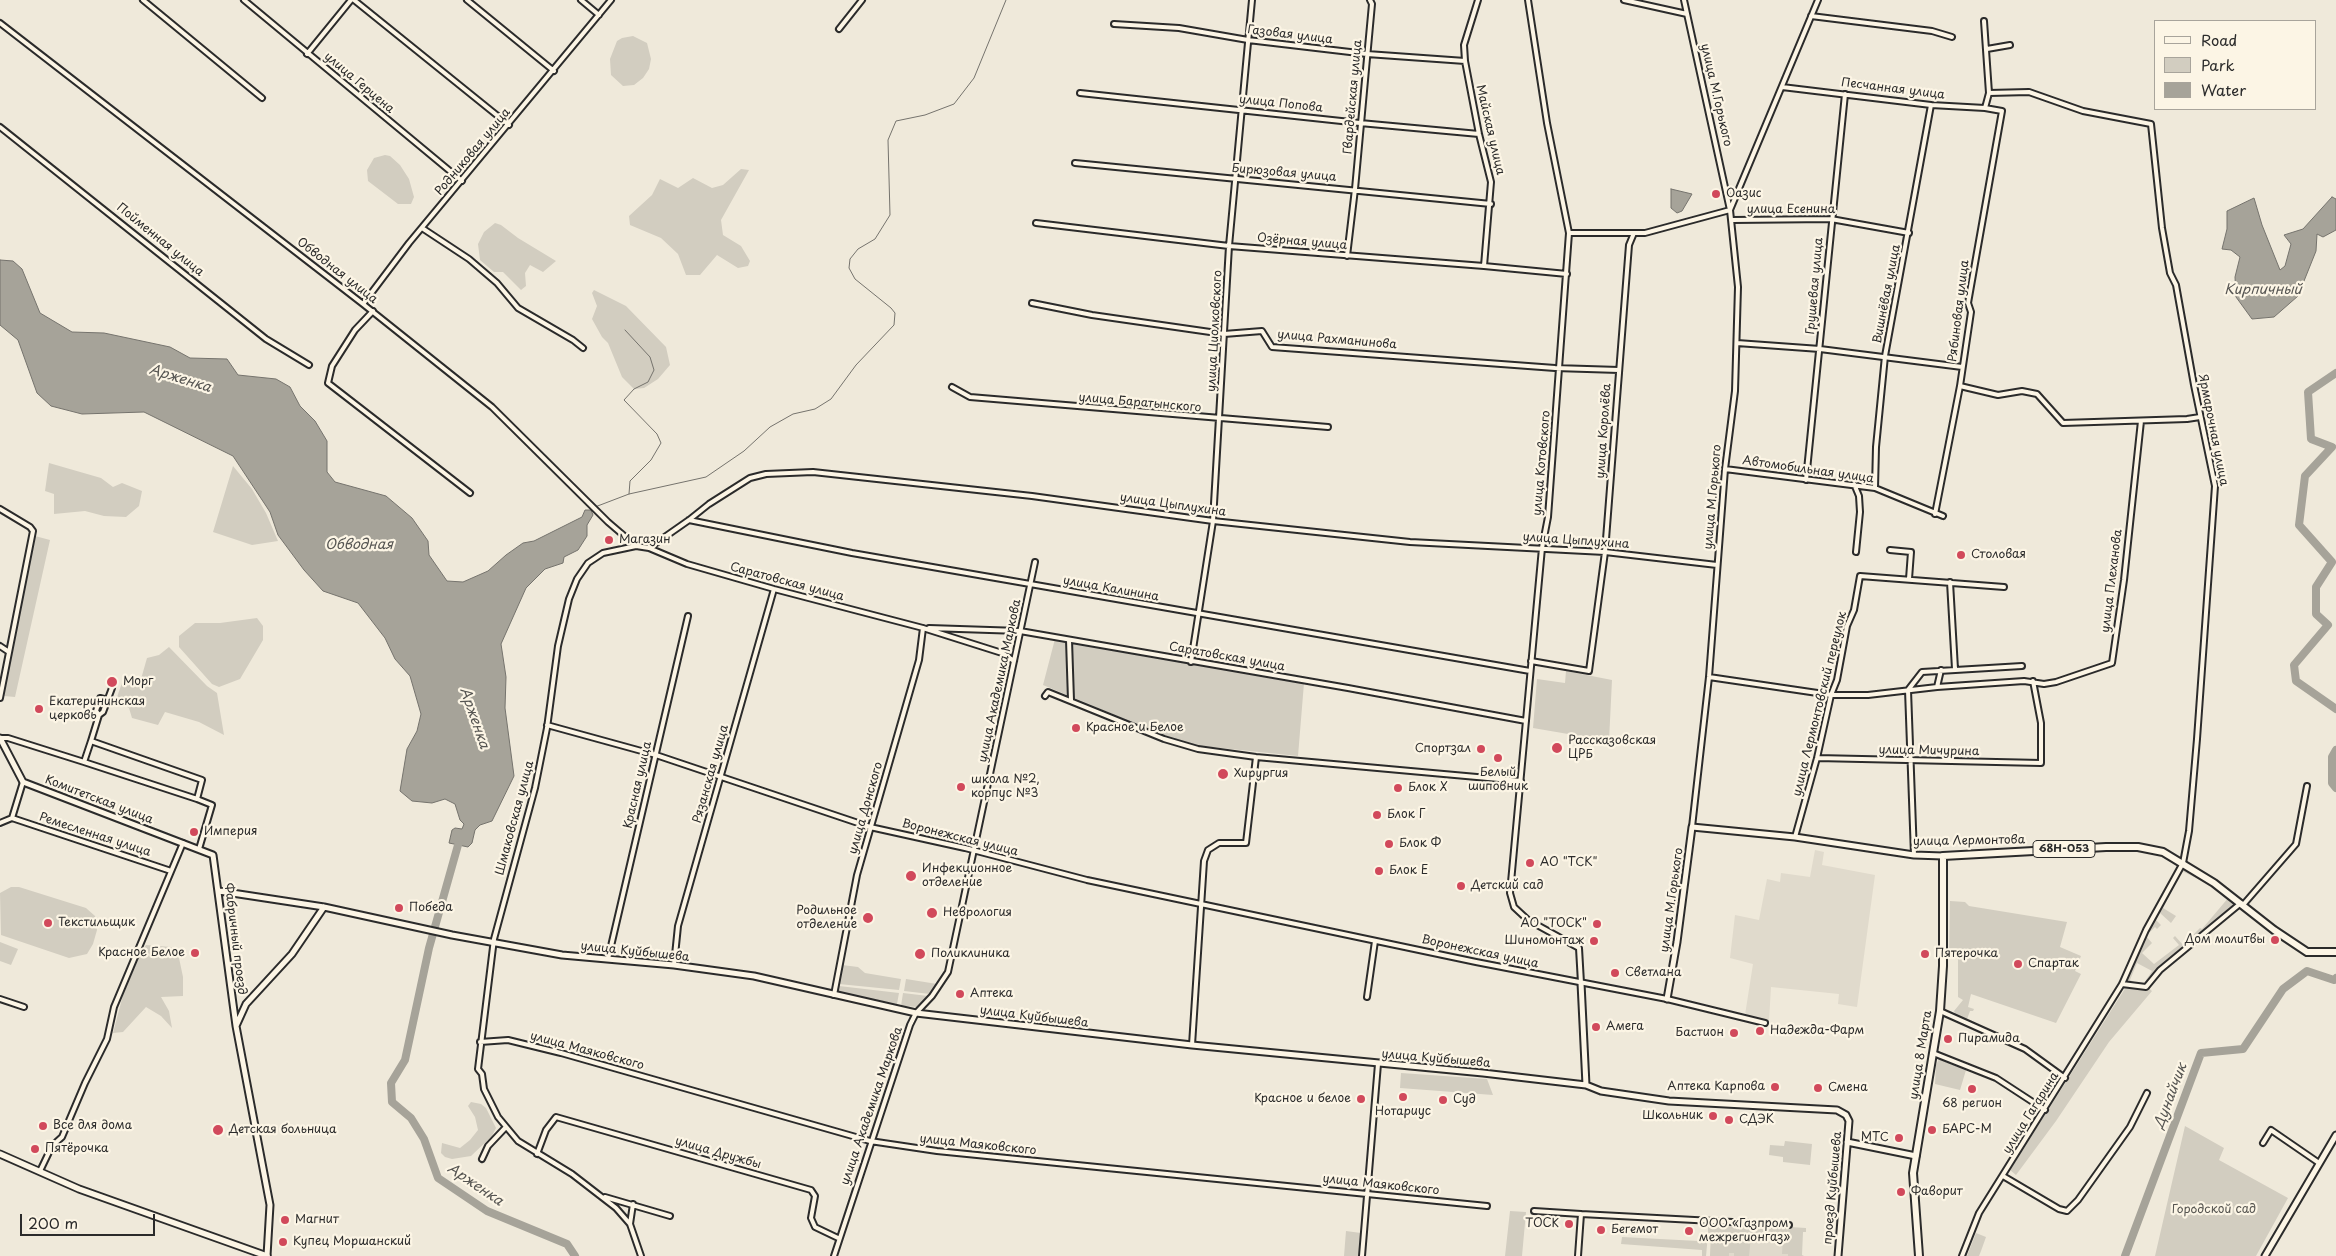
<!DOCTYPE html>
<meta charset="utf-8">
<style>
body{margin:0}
#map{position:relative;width:2336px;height:1256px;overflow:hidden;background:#efe9da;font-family:"Playpen Sans",sans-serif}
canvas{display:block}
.legend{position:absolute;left:2154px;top:20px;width:162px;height:90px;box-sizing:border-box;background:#fcf5e5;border:1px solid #a8a49b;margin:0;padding:6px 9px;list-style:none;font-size:15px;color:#2b2b2b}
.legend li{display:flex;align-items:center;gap:10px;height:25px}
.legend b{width:25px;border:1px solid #a8a49b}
.scale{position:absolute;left:20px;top:1214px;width:135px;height:22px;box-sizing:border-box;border:2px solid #2b2b2b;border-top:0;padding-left:6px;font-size:15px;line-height:18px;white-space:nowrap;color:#2b2b2b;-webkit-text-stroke:4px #fcf5e5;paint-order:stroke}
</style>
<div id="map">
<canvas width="2336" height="1256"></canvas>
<ul class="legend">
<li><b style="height:6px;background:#fcf5e5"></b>Road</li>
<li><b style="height:14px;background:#d2cdc0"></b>Park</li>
<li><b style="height:14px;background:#a6a399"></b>Water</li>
</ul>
<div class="scale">200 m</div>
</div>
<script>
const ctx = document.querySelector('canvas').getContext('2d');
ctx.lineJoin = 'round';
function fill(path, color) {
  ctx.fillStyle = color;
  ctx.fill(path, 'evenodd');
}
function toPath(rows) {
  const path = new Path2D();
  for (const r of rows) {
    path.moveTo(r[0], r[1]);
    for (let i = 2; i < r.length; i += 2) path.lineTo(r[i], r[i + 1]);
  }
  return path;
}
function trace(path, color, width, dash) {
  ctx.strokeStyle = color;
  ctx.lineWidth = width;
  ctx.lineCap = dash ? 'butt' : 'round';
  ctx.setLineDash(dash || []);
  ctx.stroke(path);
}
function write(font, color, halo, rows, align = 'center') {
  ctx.font = font + ' "Playpen Sans",sans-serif';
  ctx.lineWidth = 4.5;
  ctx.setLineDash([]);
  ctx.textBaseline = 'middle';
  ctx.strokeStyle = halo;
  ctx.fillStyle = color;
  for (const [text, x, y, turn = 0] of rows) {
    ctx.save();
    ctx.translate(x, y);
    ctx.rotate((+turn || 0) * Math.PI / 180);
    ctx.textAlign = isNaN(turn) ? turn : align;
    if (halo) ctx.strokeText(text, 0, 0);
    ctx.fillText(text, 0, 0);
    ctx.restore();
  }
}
const built = toPath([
 [1815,850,1824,852,1822,865,1875,875,1857,1007,1838,1004,1839,994,1771,987,1769,1021,1745,1015,1753,964,1730,958,1735,915,1759,920,1767,879,1780,882,1781,873,1810,877],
 [1712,1225,1790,1230,1788,1256,1710,1256]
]);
const green = toPath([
 [633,36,647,43,651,59,649,69,643,78,634,85,623,86,611,75,610,59,617,41,622,38],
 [385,155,390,156,400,165,409,179,414,197,411,204,398,204,368,181,367,170,374,158],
 [741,169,749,170,721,220,723,235,741,246,750,261,748,266,738,268,717,255,700,275,686,275,678,254,661,238,630,225,629,216,652,195,660,179,678,188,693,178,712,188,723,185],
 [495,223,501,225,518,238,556,261,543,272,530,265,525,273,526,286,521,290,503,272,494,272,480,260,478,244,484,232],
 [594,290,626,306,666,347,670,365,658,379,644,388,634,389,622,377,608,343,602,337,592,319,597,306,592,293],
 [49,463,101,478,113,487,122,483,142,491,139,506,126,517,104,516,85,511,54,514,54,494,45,491],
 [233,466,252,489,266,513,278,541,252,545,213,532],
 [35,536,50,540,15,697,4,696],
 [257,618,263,626,263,640,240,679,219,687,212,684,179,647,179,636,195,623,220,623],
 [1055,639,1304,683,1298,756,1192,745,1172,739,1043,685],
 [169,647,207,686,217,693,224,735,199,722,165,712,158,725,132,718,129,708,116,700,124,677,141,679,147,658,159,655],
 [1566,671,1612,680,1609,741,1533,728,1537,679,1565,683],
 [2186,869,2212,886,2182,871,2163,908,2176,916,2171,923,2160,913,2156,920,2161,925,2157,929,2155,927,2146,936,2152,943,2142,953,2154,964,2179,945,2173,938,2175,936,2183,945,2200,928,2202,929,2229,897,2234,901,2234,905,2159,969,2145,985,2126,984,2145,936,2181,872,2184,870],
 [2137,963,2152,971,2142,986,2130,980],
 [11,887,19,887,86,908,95,916,97,930,93,944,87,954,69,958,1,935,0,893],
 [1950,901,1965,902,1969,906,2067,922,2060,947,2081,956,2075,971,2081,974,2056,1023,1971,994,1968,1007,1974,1009,1973,1011,1970,1011,1966,1022,1956,1017,1954,1011,1963,1000,1958,997,1958,957,1949,956],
 [0,942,18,949,11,965,0,961],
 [146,945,171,947,179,958,183,977,183,996,161,997,169,1011,172,1028,161,1016,146,1007,123,1032,113,1033,123,995,141,952],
 [842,965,858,967,865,973,901,979,899,990,839,984],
 [906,979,937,984,930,994,904,991],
 [839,986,899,993,897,1004,838,992],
 [2126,987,2140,989,2147,987,2152,991,2109,1042,2056,1121,2016,1175,2010,1170],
 [903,993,928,996,918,1007,901,1006],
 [1939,1059,1966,1070,1960,1090,1935,1084,1936,1065],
 [1401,1073,1487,1079,1493,1095,1400,1088],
 [471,1102,481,1104,486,1108,496,1128,492,1136,471,1156,452,1159,445,1157,441,1153,442,1143,460,1148,470,1140,478,1130,475,1117,468,1106],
 [2185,1126,2224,1148,2219,1160,2288,1198,2256,1256,2155,1256],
 [1785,1141,1812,1144,1810,1165,1783,1162,1783,1157,1769,1155,1770,1145,1784,1146],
 [1510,1211,1526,1212,1522,1256,1505,1256],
 [1708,1222,1806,1228,1806,1232,1803,1232,1802,1255,1804,1256,1788,1256,1788,1254,1782,1254,1783,1239,1751,1237,1749,1256,1734,1256,1734,1253,1729,1253,1729,1256,1710,1256,1711,1235,1708,1235,1706,1256,1702,1256,1702,1250,1621,1244,1622,1237,1698,1241,1699,1234,1708,1235],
 [1346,1231,1361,1233,1359,1256,1344,1256],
 [1976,1233,1986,1237,1981,1251,1979,1256,1967,1256]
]);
const water = toPath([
 [1671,189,1692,194,1682,211,1677,213,1671,208,1671,189],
 [2332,197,2336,199,2336,230,2323,237,2317,234,2316,251,2298,296,2274,317,2252,319,2236,297,2235,277,2240,257,2231,250,2222,249,2227,229,2227,211,2254,198,2262,225,2280,270,2285,266,2291,244,2284,235,2303,229,2332,197],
 [0,260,13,261,22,269,40,313,72,332,104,333,170,347,190,358,227,359,238,375,276,379,290,387,300,406,315,421,327,441,327,472,335,482,386,496,412,518,428,541,429,555,447,581,463,582,488,571,506,555,523,543,534,541,582,517,585,510,591,510,593,515,587,525,587,536,578,550,564,557,563,563,545,569,526,588,501,644,506,677,505,708,514,776,492,821,480,825,475,830,472,843,468,847,449,843,452,830,455,828,462,829,464,824,460,820,455,804,445,799,432,803,412,801,400,791,407,749,417,731,421,714,410,676,395,659,385,638,358,603,323,591,304,570,278,535,270,512,233,456,144,412,82,414,51,406,37,393,18,340,0,325,0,260]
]);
const stream = toPath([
 [625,330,650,357,654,370,648,382,634,389,624,400,657,434,661,443,651,460,630,481,629,494],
 [595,507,629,494,706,477,744,451,770,427,793,414,815,409,831,399,856,365,894,325,895,313,891,308,855,279,849,268,850,259,858,249,875,239,890,215,888,140,896,121,925,115,954,104,974,78,1006,0]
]);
const river = toPath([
 [2336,373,2308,392,2311,439,2332,447,2305,476,2299,525,2332,562,2316,587,2316,614,2328,625,2294,665,2296,681,2336,709],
 [2336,750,2332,757,2332,783,2336,788],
 [458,845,429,948,405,1060,391,1083,392,1102,411,1118,424,1139,438,1178,487,1211,567,1244,575,1256],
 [2125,1256,2201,1053,2243,1049,2283,989,2307,971,2334,980,2336,978]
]);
const minor = toPath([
 [143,0,262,98],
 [244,0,462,181],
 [354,0,509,125],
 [467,0,554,71],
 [581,0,599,15],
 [1478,0,1464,45,1465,61,1479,134,1491,182,1484,266],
 [1528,0,1547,123,1569,233,1548,517,1542,548,1510,893,1514,907,1528,920,1579,948,1581,983],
 [1624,0,1687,14],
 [1684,0,1730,210,1738,287,1735,391,1725,469,1709,677,1692,827],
 [1811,16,1932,31,1952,37],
 [1984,21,1989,93],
 [0,23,363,304,492,407,608,522,636,546,649,548,687,564,774,589,923,628,1002,653,1014,661],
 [1114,24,1179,28,1248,40,1367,54,1465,61],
 [839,29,862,0],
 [1987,49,2010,45],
 [307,54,351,0],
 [1782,87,1931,105,1985,108,2002,111,1968,303,1971,312,1960,386,1935,514],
 [1080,93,1360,123,1479,134],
 [0,127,266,339,309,365],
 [1075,163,1491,204],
 [1732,220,1831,219,1909,233],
 [1036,223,1229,246,1484,266,1567,274],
 [422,228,469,259,497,283,518,308,573,340,583,348],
 [1569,233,1634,233],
 [1347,256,1355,189,1372,4,1370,0],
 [1032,303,1092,315,1224,334,1262,331,1272,347,1555,368,1619,370],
 [363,304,409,243,611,0],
 [373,311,355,330,332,366,328,383,470,493],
 [1737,343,1820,349,1962,367],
 [1960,386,1998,395,2022,391,2037,394,2063,423,2187,419,2200,417],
 [952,387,970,397,1328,427],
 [1725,469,1875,488,1943,516],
 [1806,480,1845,94],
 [1854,484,1859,496,1860,512,1856,552],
 [1875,488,1876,447,1885,356,1931,105],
 [0,509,30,527,33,531,0,698],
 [689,520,852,553,1530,671],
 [636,546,603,553,588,563,577,579,569,599,558,646,547,728,535,788,494,939,478,1069,482,1074,484,1089,498,1117,518,1141,572,1174,616,1208,630,1224,641,1256],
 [649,548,689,520,709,504,750,478,766,474,813,472,1032,496,1213,521,1410,542,1605,552,1717,565],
 [1890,550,1911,552,1909,579],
 [1950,582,1955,669],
 [929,628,1020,631,1348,688,1526,721],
 [1069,640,1071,700],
 [0,646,9,652],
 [1531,661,1589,671,1605,552,1629,245,1634,233,1645,233,1730,210,1818,0],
 [1191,662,1213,521,1229,246,1252,0],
 [1709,677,1831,695,1868,695,1937,687,2024,681,2044,684,2056,682,2112,663,2124,580,2141,421],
 [1937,687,1941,670],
 [1045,696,1048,692,1164,739,1198,749,1256,757,1521,781],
 [99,715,96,711,100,698,108,700],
 [547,725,656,755,870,827,965,848,1087,880,1476,962,1667,999,1765,1023],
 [0,738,8,738,84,762],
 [91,741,99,715,103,712,112,688],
 [1817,758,2041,763,2041,723,2033,681],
 [197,799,84,762,91,741,202,780,197,799,212,805,199,849],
 [12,818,171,871],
 [0,823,12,818,23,782],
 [1795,837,1817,758,1831,695,1837,680,1847,626,1854,610,1860,576,2004,587],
 [1914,855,1908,690,1922,672,2022,666],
 [2243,905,2296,844,2307,786],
 [608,959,688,616],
 [674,965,678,926,774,589],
 [2122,984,2146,987,2160,970,2241,903],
 [834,995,857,875,919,660,923,628],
 [1367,997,1375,941],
 [0,999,24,1007],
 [1940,1011,2025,1049,2065,1078],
 [480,1042,508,1040,561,1053,870,1141,937,1151,1487,1206],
 [1192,1045,1204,861,1208,850,1219,843,1246,843,1256,757],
 [1933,1053,1996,1078,2045,1110],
 [2263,1143,2271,1130,2319,1163],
 [537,1154,546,1130,556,1117,811,1190,815,1196,811,1218,815,1227,838,1238],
 [482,1159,488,1146,506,1127],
 [40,1171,52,1146,62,1137,85,1083,107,1039,114,1007,183,843],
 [2003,1176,2059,1209,2067,1211,2078,1200,2130,1127,2147,1093],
 [605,1197,670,1216],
 [1534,1211,1581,1214,1578,1256],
 [1581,1214,1789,1225],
 [630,1224,633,1204],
 [834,1256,910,1025,916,1013,932,996,948,972,1035,562],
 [1362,1256,1378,1064],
 [1962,1256,1979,1213,2122,984,2146,930,2183,863,2189,831,2197,739,2215,486,2194,385,2176,285,2170,273,2162,228,2151,124,2083,111,2029,92,1989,93,1985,108]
]);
const tertiary = toPath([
 [0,738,23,782,213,855,236,1026],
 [219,891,324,907,452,935,562,955,674,965,754,976,916,1013,1192,1045,1483,1073,1586,1085,1601,1091,1669,1101,1837,1110,1846,1115,1849,1121,1838,1256],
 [1581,983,1586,1085],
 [1667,999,1677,942,1692,827,1795,837,1914,855,1943,856],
 [1847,1142,1916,1156],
 [267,1256,270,1205,236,1026,246,1004,292,954,324,907],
 [2265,1256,2336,1135]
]);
const secondary = toPath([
 [0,1154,79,1189,267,1256]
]);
const primary = toPath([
 [1919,1256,1913,1173,1940,1011,1943,966,1943,856,2106,847,2138,847,2163,852,2214,883,2274,930,2307,952,2336,952]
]);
const markers = [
 [1716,194,5,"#d1495b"],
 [609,540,5,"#d1495b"],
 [1961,555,5,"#d1495b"],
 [112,682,6,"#d1495b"],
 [39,709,5,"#d1495b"],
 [1076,728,5,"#d1495b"],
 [1557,748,6,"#d1495b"],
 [1481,749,5,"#d1495b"],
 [1498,758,5,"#d1495b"],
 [1223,774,6,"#d1495b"],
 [961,787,5,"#d1495b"],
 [1398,788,5,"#d1495b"],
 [1377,815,5,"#d1495b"],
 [194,832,5,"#d1495b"],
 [1389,844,5,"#d1495b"],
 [1530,863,5,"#d1495b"],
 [1379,871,5,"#d1495b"],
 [911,876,6,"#d1495b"],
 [1461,886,5,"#d1495b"],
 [399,908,5,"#d1495b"],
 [932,913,6,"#d1495b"],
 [868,918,6,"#d1495b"],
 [48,923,5,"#d1495b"],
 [1597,924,5,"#d1495b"],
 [2275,940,5,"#d1495b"],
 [1594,941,5,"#d1495b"],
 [195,953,5,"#d1495b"],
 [920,954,6,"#d1495b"],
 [1925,954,5,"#d1495b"],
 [2018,964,5,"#d1495b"],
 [1615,973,5,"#d1495b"],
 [960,994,5,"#d1495b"],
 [1596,1027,5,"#d1495b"],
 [1760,1031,5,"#d1495b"],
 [1734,1033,5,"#d1495b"],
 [1948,1039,5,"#d1495b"],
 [1775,1087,5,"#d1495b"],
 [1818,1088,5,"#d1495b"],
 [1972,1089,5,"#d1495b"],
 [1403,1097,5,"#d1495b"],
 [1361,1099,5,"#d1495b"],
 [1443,1100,5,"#d1495b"],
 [1713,1116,5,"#d1495b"],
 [1729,1120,5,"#d1495b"],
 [43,1126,5,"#d1495b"],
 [218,1130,6,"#d1495b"],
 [1932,1130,5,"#d1495b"],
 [1899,1138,5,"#d1495b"],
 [35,1149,5,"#d1495b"],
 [1901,1192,5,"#d1495b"],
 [285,1220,5,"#d1495b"],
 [1569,1224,5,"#d1495b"],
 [1601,1230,5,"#d1495b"],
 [1689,1231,5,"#d1495b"],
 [283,1242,5,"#d1495b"]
];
const shields = [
 [2064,849,62]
];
const shieldNames = [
 ["68Н-053",2064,849]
];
const streetNames = [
 ["Газовая улица",1290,35,7],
 ["улица Герцена",359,83,40],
 ["Песчанная улица",1893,89,7],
 ["улица М.Горького",1716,95,77],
 ["Гвардейская улица",1353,97,-85],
 ["улица Попова",1281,104,6],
 ["Майская улица",1490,130,77],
 ["Родниковая улица",473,152,-50],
 ["Бирюзовая улица",1284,173,5],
 ["улица Есенина",1791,210],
 ["Пойменная улица",160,240,39],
 ["Озёрная улица",1302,242,5],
 ["Обводная улица",337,271,38],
 ["Грушевая улица",1815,286,-85],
 ["Вишнёвая улица",1887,294,-79],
 ["Рябиновая улица",1959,311,-83],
 ["улица Циолковского",1215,331,-87],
 ["улица Рахманинова",1337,340,5],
 ["улица Баратынского",1140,403,5],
 ["Ярмарочная улица",2213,430,79],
 ["улица Королёва",1604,431,-86],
 ["улица Котовского",1542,463,-85],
 ["Автомобильная улица",1808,470,8],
 ["улица М.Горького",1713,497,-85],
 ["улица Цыплухина",1173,505,8],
 ["улица Цыплухина",1576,541,4],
 ["улица Плеханова",2112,581,-83],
 ["Саратовская улица",787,582,15],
 ["улица Калинина",1111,589,10],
 ["Саратовская улица",1227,657,10],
 ["улица Академика Маркова",1000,681,-78],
 ["улица Лермонтовский переулок",1820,704,-76],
 ["улица Мичурина",1929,751,1],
 ["Рязанская улица",711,774,-74],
 ["Красная улица",638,785,-77],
 ["Комитетская улица",99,800,21],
 ["улица Донского",866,808,-74],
 ["Шмаковская улица",515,818,-75],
 ["Ремесленная улица",95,835,18],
 ["Воронежская улица",960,838,14],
 ["улица Лермонтова",1969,841,-1],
 ["улица М.Горького",1672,900,-82],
 ["Фабричный проезд",235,939,83],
 ["улица Куйбышева",635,952,6],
 ["Воронежская улица",1480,952,12],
 ["улица Куйбышева",1034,1017,7],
 ["улица Маяковского",587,1051,15],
 ["улица 8 Марта",1921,1055,-81],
 ["улица Куйбышева",1436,1059,5],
 ["улица Академика Маркова",872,1106,-71],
 ["улица Гагарина",2031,1113,-58],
 ["улица Маяковского",978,1145,6],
 ["улица Дружбы",718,1153,16],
 ["улица Маяковского",1381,1185,6],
 ["проезд Куйбышева",1833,1188,-85]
];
const poiNames = [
 ["Оазис",1726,194],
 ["Магазин",619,540],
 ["Столовая",1971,555],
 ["Морг",123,682],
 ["Екатерининская",49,702],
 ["церковь",49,716],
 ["Красное и Белое",1086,728],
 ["Рассказовская",1568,741],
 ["ЦРБ",1568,755],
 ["Спортзал",1471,749,"right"],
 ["Белый",1498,773,"center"],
 ["шиповник",1498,787,"center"],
 ["Хирургия",1234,774],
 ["школа №2,",971,780],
 ["корпус №3",971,794],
 ["Блок Х",1408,788],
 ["Блок Г",1387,815],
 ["Империя",204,832],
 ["Блок Ф",1399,844],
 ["АО \"ТСК\"",1540,863],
 ["Инфекционное",922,869],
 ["отделение",922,883],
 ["Блок Е",1389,871],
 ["Детский сад",1471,886],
 ["Победа",409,908],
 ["Родильное",857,911,"right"],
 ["отделение",857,925,"right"],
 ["Неврология",943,913],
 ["Текстильщик",58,923],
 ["АО \"ТОСК\"",1587,924,"right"],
 ["Дом молитвы",2265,940,"right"],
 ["Шиномонтаж",1584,941,"right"],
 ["Красное Белое",185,953,"right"],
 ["Поликлиника",931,954],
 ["Пятерочка",1935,954],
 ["Спартак",2028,964],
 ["Светлана",1625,973],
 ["Аптека",970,994],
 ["Амега",1606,1027],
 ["Надежда-Фарм",1770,1031],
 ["Бастион",1724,1033,"right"],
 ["Пирамида",1958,1039],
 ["Аптека Карпова",1765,1087,"right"],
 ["Смена",1828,1088],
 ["Красное и белое",1351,1099,"right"],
 ["Суд",1453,1100],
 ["68 регион",1972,1104,"center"],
 ["Нотариус",1403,1112,"center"],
 ["Школьник",1703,1116,"right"],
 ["СДЭК",1739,1120],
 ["Все для дома",53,1126],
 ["Детская больница",229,1130],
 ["БАРС-М",1942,1130],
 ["МТС",1889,1138,"right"],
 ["Пятёрочка",45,1149],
 ["Фаворит",1911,1192],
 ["Магнит",295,1220],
 ["ТОСК",1559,1224,"right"],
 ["ООО «Газпром",1699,1224],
 ["межрегионгаз»",1699,1238],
 ["Бегемот",1611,1230],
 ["Купец Моршанский",293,1242]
];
const parkNames = [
 ["Городской сад",2214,1210]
];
const waterNames = [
 ["Кирпичный",2263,290],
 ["Арженка",180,379,17],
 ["Обводная",359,545],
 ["Арженка",474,718,71],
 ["Дунайчик",2171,1096,-69],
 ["Арженка",475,1185,34]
];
fill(built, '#e0dacc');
fill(green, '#d2cdc0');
fill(water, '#a6a399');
trace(water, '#75736d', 1);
trace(stream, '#75736d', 1);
trace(river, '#a6a399', 8);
trace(minor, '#2b2b2b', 8);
trace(tertiary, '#2b2b2b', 9);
trace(secondary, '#2b2b2b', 9);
trace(primary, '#2b2b2b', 10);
trace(minor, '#fcf5e5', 4);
trace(tertiary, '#fcf5e5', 5);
trace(secondary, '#fcf5e5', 5.5);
trace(primary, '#fcf5e5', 6);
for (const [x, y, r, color] of markers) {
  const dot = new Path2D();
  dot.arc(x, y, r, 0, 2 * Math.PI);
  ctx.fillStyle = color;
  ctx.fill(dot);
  trace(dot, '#fcf5e5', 2);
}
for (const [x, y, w] of shields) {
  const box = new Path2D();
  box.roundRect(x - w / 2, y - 8.5, w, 17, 4);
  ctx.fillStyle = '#fcf5e5';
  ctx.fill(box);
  trace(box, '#2b2b2b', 1);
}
write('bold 11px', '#2b2b2b', null, shieldNames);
write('12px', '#2b2b2b', '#fcf5e5', streetNames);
write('12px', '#2b2b2b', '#fcf5e5', poiNames, 'left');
write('12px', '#555450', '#fcf5e5', parkNames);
write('italic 14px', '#565552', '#fcf5e5', waterNames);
</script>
